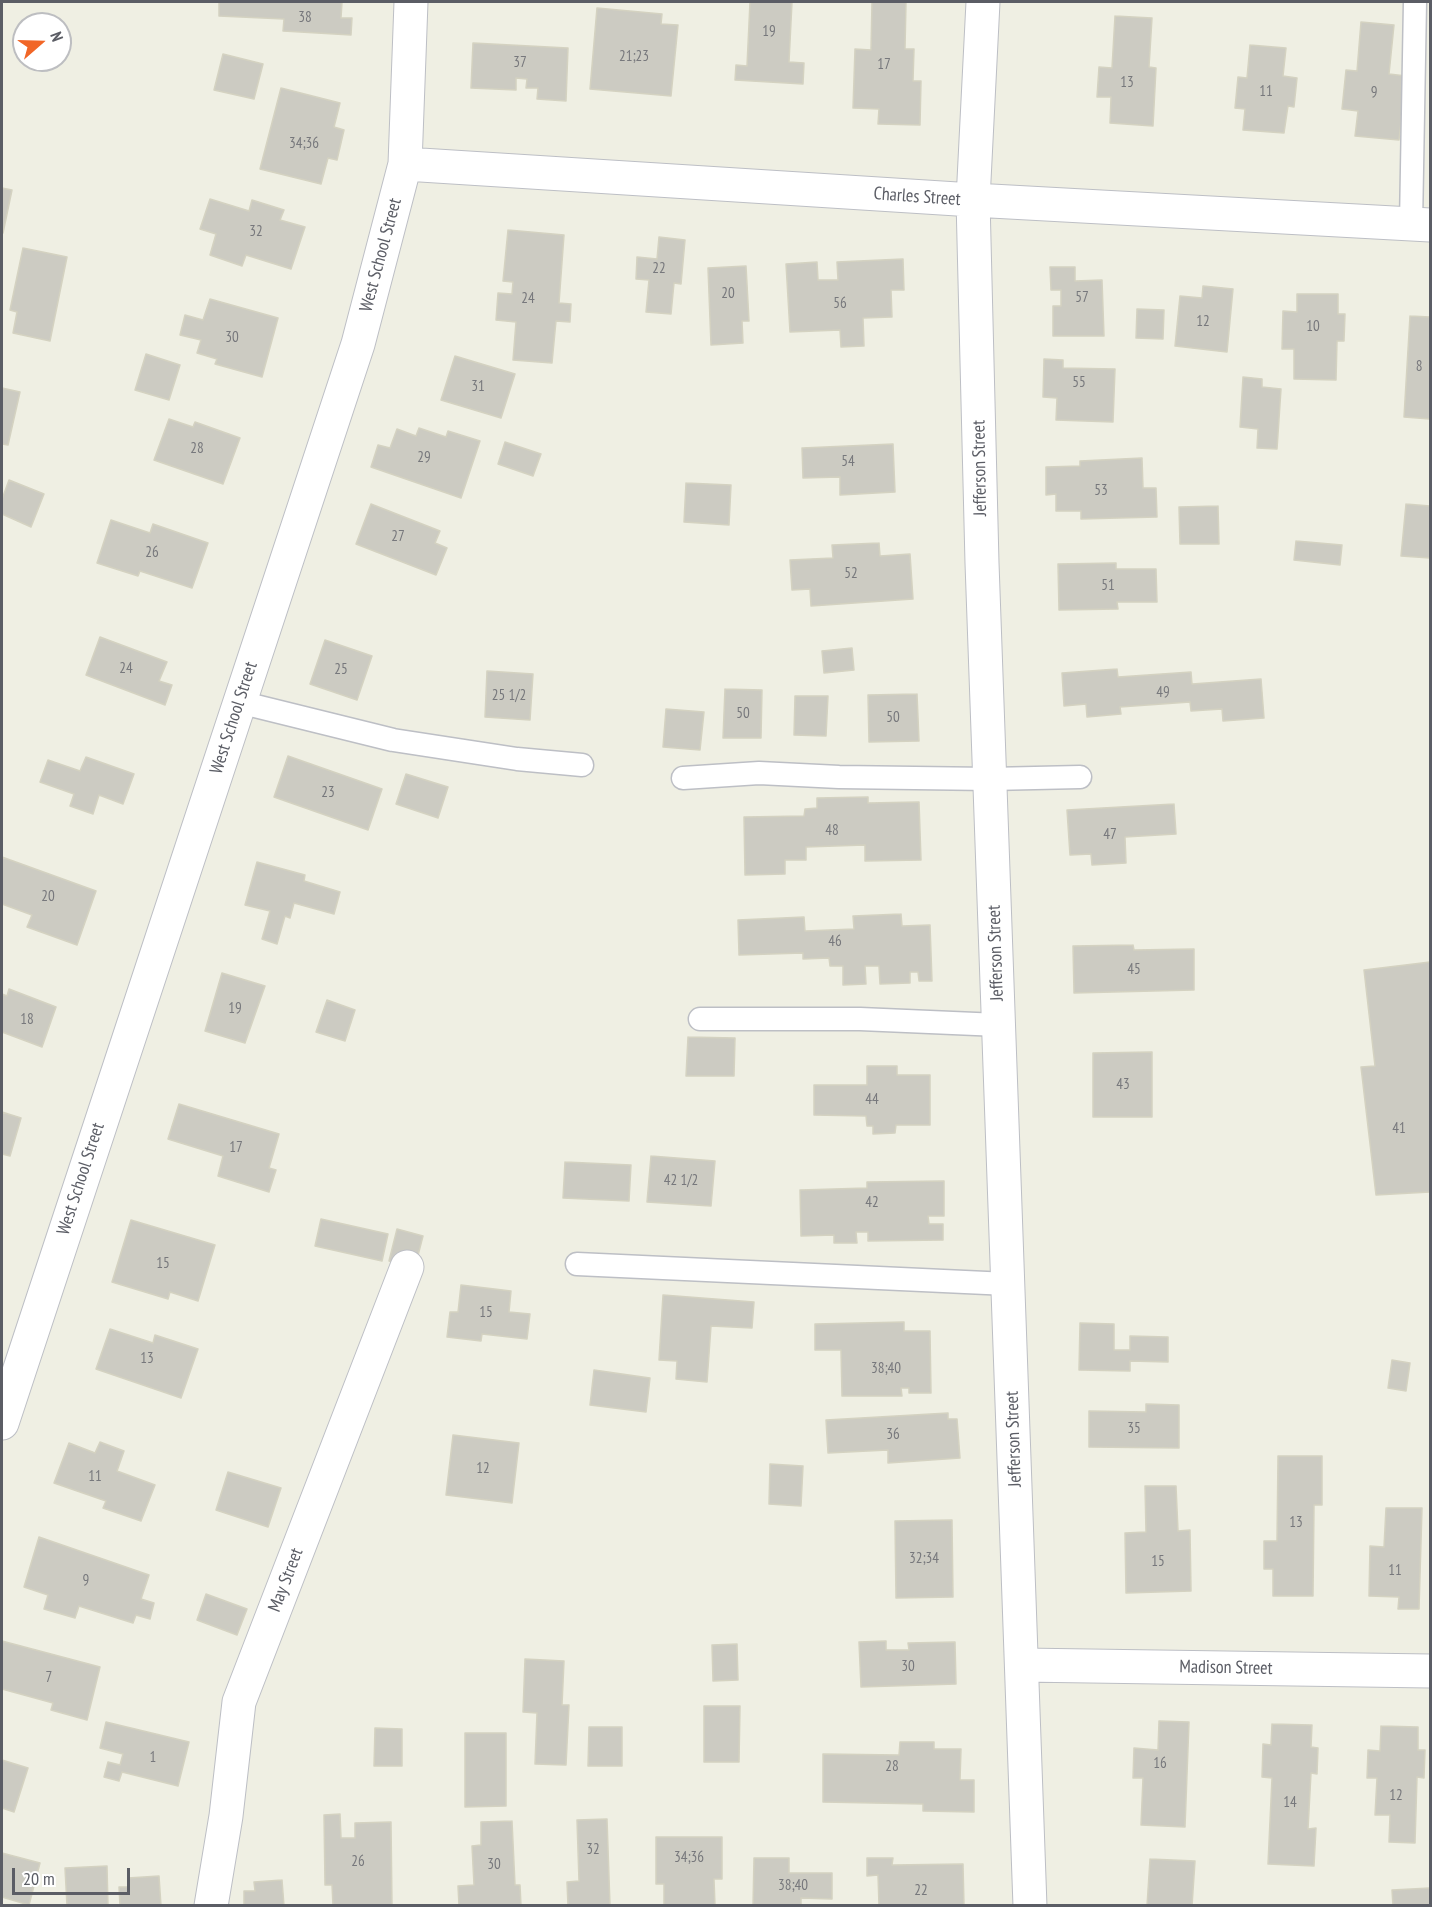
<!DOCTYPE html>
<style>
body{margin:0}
#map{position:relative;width:1432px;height:1907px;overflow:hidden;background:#efefe3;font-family:"PT Sans Narrow",sans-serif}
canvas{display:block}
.frame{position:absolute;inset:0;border:3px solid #5b5d65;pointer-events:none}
.north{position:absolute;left:12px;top:12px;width:60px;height:60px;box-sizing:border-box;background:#fff;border:2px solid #bdbec1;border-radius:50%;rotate:70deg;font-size:16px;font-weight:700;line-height:24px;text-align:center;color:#5b5d65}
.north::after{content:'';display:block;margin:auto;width:21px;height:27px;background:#f16627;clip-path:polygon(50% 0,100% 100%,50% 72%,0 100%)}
.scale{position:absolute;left:12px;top:1868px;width:118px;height:27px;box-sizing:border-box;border:3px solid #5b5d65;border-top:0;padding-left:8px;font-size:18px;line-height:21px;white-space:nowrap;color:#5b5d65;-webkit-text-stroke:4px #fff;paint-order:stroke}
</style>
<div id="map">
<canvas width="1432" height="1907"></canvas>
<div class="frame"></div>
<div class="north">N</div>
<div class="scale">20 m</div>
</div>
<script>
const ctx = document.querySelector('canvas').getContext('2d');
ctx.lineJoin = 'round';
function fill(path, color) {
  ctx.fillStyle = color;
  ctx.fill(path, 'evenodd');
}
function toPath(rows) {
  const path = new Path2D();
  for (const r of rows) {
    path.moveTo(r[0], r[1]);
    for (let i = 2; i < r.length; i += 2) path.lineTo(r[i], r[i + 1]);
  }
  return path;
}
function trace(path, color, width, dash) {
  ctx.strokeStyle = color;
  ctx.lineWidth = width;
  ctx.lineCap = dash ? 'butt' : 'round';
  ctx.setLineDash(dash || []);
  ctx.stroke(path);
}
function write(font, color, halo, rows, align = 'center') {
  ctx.font = font + ' "PT Sans Narrow",sans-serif';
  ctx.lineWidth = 6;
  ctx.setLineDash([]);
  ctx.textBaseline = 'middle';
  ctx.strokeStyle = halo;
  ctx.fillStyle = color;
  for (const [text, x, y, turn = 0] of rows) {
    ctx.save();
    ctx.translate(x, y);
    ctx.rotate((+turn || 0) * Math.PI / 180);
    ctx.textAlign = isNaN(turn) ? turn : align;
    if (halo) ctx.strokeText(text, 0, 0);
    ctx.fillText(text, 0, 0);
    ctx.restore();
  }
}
const building = toPath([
 [219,2,342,2,341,18,352,18,351,35,283,31,284,19,219,16,219,2],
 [750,2,792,2,789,62,804,63,803,84,735,80,736,65,747,66,750,2],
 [872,2,906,2,905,49,914,49,913,81,921,81,920,125,878,124,879,109,853,108,855,49,871,50,872,2],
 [597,8,662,14,661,24,678,25,671,96,590,89,597,8],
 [1115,16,1152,18,1149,67,1156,68,1153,126,1110,123,1111,97,1097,97,1099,67,1112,68,1115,16],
 [1361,22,1394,25,1389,74,1406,76,1399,140,1355,136,1358,111,1342,109,1346,70,1357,71,1361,22],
 [473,43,568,48,566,101,537,99,538,88,526,88,527,79,516,78,516,90,471,88,473,43],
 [1250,45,1286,48,1283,76,1297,78,1294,107,1288,106,1284,133,1243,130,1245,109,1235,108,1238,77,1247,78,1250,45],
 [223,54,263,64,254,99,214,90,223,54],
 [281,88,340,103,334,127,344,130,337,160,328,158,321,184,260,169,281,88],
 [2,188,12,190,3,233,2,232,2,188],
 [210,199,249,211,252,200,284,210,280,220,305,227,291,269,246,255,242,266,210,255,216,234,200,229,210,199],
 [508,230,564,235,559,303,571,304,570,322,556,321,552,363,513,360,516,322,496,320,498,293,512,294,513,282,503,281,508,230],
 [659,237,685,240,681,284,674,283,671,314,646,312,649,280,636,279,637,257,657,259,659,237],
 [23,248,67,257,50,341,13,333,17,312,10,310,23,248],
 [903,259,904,290,891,290,892,317,863,318,864,346,841,347,840,330,790,332,786,264,817,262,818,280,838,280,837,262,903,259],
 [746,266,749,321,742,321,743,343,711,345,708,268,746,266],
 [1050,267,1075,267,1075,281,1102,280,1104,336,1053,336,1053,306,1061,306,1061,290,1051,290,1050,267],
 [1203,286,1233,289,1227,352,1175,346,1180,296,1202,298,1203,286],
 [1297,294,1338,294,1338,314,1345,314,1344,341,1337,341,1336,380,1294,379,1294,349,1282,349,1283,311,1297,312,1297,294],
 [210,299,278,318,262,377,215,364,217,359,197,353,201,340,180,335,185,315,203,320,210,299],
 [1137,309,1164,310,1163,339,1136,338,1137,309],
 [1410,316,1430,317,1430,419,1404,417,1410,316],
 [146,354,180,365,169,400,135,390,146,354],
 [455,356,515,374,501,418,441,400,455,356],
 [1044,359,1063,360,1063,368,1115,369,1113,422,1056,420,1057,398,1043,397,1044,359],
 [1243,377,1262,379,1262,387,1281,389,1277,449,1257,448,1258,429,1240,427,1243,377],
 [2,388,20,392,8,445,2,444,2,388],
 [169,419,193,427,195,422,240,438,223,484,154,460,169,419],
 [419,428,446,437,448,431,480,441,461,498,371,467,378,445,390,448,397,429,416,436,419,428],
 [505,442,541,454,533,476,498,464,505,442],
 [893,444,895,492,840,495,840,477,803,478,802,448,893,444],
 [1142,458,1143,488,1156,488,1157,517,1081,519,1081,511,1056,511,1056,494,1046,495,1046,467,1080,466,1080,461,1142,458],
 [9,480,44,494,31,527,2,514,2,499,9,480],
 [686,483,731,485,729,525,684,522,686,483],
 [371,504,440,531,435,543,447,548,436,575,356,544,371,504],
 [1406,504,1430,506,1430,558,1401,556,1406,504],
 [1218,506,1219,544,1180,544,1179,507,1218,506],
 [111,520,150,533,153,524,208,543,192,588,140,571,138,576,97,563,111,520],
 [1296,541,1342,545,1340,565,1294,560,1296,541],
 [879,543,880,556,910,554,913,599,811,606,810,589,792,590,790,560,833,558,832,545,879,543],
 [1116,563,1116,569,1156,569,1157,602,1117,602,1118,609,1059,610,1058,564,1116,563],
 [100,637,167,662,159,681,172,685,165,705,86,675,100,637],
 [325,640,372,656,357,700,310,684,325,640],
 [852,648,854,670,824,673,822,651,852,648],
 [1117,669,1118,677,1191,672,1192,684,1261,679,1264,718,1223,721,1222,709,1191,711,1190,702,1120,707,1121,714,1087,717,1086,704,1064,706,1062,673,1117,669],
 [487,671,533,674,530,720,485,717,487,671],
 [725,689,762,690,761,738,723,738,725,689],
 [917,694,919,741,869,742,868,695,917,694],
 [795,696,828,696,826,736,794,735,795,696],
 [666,709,704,712,700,750,663,747,666,709],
 [288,756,382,789,368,830,274,797,288,756],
 [86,757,134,774,123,804,99,795,93,814,70,806,74,794,40,782,48,760,80,771,86,757],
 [406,774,448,787,438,818,396,804,406,774],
 [868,797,868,803,919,802,921,860,865,861,865,845,806,847,806,860,785,860,785,874,745,875,744,817,804,816,805,809,817,808,817,798,868,797],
 [1174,804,1176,834,1125,837,1126,863,1092,865,1091,854,1070,855,1067,810,1174,804],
 [2,857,96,891,77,945,27,927,32,915,2,904,2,857],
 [257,862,305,875,304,881,340,892,334,914,294,903,290,918,285,916,277,944,262,939,270,911,245,905,257,862],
 [901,914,902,926,930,925,932,981,919,981,918,972,910,972,910,983,880,984,879,966,865,966,866,984,843,985,843,966,830,966,829,958,803,959,803,953,739,955,738,920,804,917,805,931,854,929,853,916,901,914],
 [1133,945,1134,950,1194,949,1194,990,1074,993,1073,946,1133,945],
 [1430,962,1430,1192,1376,1195,1361,1067,1375,1066,1364,970,1430,962],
 [222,973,265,986,245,1043,205,1031,222,973],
 [9,989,56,1007,42,1047,2,1032,2,994,7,996,9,989],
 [327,1000,355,1010,345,1041,316,1032,327,1000],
 [688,1037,735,1038,734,1076,686,1076,688,1037],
 [1152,1052,1152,1117,1093,1117,1093,1053,1152,1052],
 [867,1066,897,1066,897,1075,930,1075,930,1125,896,1125,895,1133,873,1134,873,1126,867,1126,866,1116,814,1115,814,1085,867,1085,867,1066],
 [179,1104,279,1134,269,1168,276,1170,269,1192,218,1176,223,1156,168,1139,179,1104],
 [2,1112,21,1118,10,1156,2,1154,2,1112],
 [651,1156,715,1161,711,1206,647,1202,651,1156],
 [565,1162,631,1165,629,1201,563,1198,565,1162],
 [944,1181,944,1216,928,1216,929,1224,943,1224,943,1240,868,1241,868,1232,856,1232,857,1243,834,1243,834,1235,801,1236,800,1190,867,1188,867,1182,944,1181],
 [321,1219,388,1234,382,1261,315,1246,321,1219],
 [131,1220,215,1245,198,1301,170,1292,168,1299,112,1282,131,1220],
 [397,1229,423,1236,415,1267,389,1261,397,1229],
 [461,1285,511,1291,509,1312,530,1314,527,1339,482,1334,481,1341,447,1337,450,1312,458,1312,461,1285],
 [663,1295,754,1302,752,1328,711,1326,707,1382,676,1379,677,1361,659,1360,663,1295],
 [904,1322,904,1331,930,1331,931,1393,909,1393,909,1388,901,1388,902,1396,842,1396,841,1350,815,1350,815,1324,904,1322],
 [1080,1323,1114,1324,1114,1350,1130,1350,1130,1336,1168,1337,1168,1362,1130,1361,1130,1371,1079,1370,1080,1323],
 [110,1329,153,1343,155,1335,198,1349,181,1398,96,1369,110,1329],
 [1392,1360,1410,1363,1406,1391,1388,1388,1392,1360],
 [594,1370,650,1378,646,1412,590,1405,594,1370],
 [1146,1404,1179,1405,1179,1448,1089,1447,1089,1411,1146,1412,1146,1404],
 [948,1413,948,1419,957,1419,960,1458,888,1463,888,1450,828,1453,826,1420,948,1413],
 [453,1435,519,1443,512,1503,446,1495,453,1435],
 [100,1442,124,1451,117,1471,155,1485,141,1521,103,1508,106,1501,54,1483,69,1443,95,1453,100,1442],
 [1278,1456,1322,1456,1322,1505,1314,1505,1313,1596,1273,1596,1273,1569,1264,1569,1264,1541,1277,1541,1278,1456],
 [770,1464,803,1466,801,1506,769,1504,770,1464],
 [228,1472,281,1488,268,1527,216,1510,228,1472],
 [1145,1486,1176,1486,1178,1531,1190,1530,1191,1591,1126,1593,1125,1533,1146,1532,1145,1486],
 [1386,1508,1422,1508,1419,1609,1398,1609,1399,1597,1369,1596,1370,1546,1384,1547,1386,1508],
 [952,1520,953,1597,896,1598,895,1521,952,1520],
 [39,1537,149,1575,141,1599,154,1603,150,1619,136,1615,133,1623,79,1606,75,1618,44,1609,48,1595,24,1587,39,1537],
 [206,1594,247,1609,237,1635,197,1620,206,1594],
 [2,1641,100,1667,87,1720,51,1710,53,1703,2,1689,2,1641],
 [886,1641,886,1650,909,1650,908,1643,955,1642,956,1684,861,1687,859,1642,886,1641],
 [737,1644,738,1680,713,1681,712,1645,737,1644],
 [525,1659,564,1661,562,1705,569,1705,566,1765,535,1764,537,1713,523,1712,525,1659],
 [704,1706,740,1706,739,1762,704,1762,704,1706],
 [1159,1721,1189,1722,1185,1827,1141,1825,1143,1778,1133,1778,1134,1748,1158,1750,1159,1721],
 [106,1722,189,1742,178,1786,122,1772,119,1781,104,1777,108,1762,120,1765,123,1754,100,1748,106,1722],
 [1272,1724,1312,1725,1311,1747,1318,1748,1317,1774,1311,1773,1308,1829,1316,1828,1314,1866,1268,1864,1272,1778,1262,1777,1263,1744,1271,1745,1272,1724],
 [1381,1726,1418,1727,1418,1750,1425,1750,1424,1778,1417,1777,1415,1843,1389,1842,1390,1815,1375,1815,1377,1778,1367,1778,1368,1750,1380,1751,1381,1726],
 [589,1727,622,1727,622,1766,588,1766,589,1727],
 [375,1728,402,1729,402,1766,374,1766,375,1728],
 [465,1733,506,1733,506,1806,465,1807,465,1733],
 [900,1742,934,1742,934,1749,961,1749,960,1780,974,1780,974,1812,923,1811,923,1804,823,1802,823,1754,899,1755,900,1742],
 [2,1760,28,1768,14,1812,2,1808,2,1760],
 [340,1814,341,1838,355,1838,355,1823,391,1822,392,1906,333,1906,332,1885,325,1885,324,1815,340,1814],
 [607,1819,610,1906,568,1906,567,1882,579,1881,577,1820,607,1819],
 [512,1821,515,1885,520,1885,521,1906,459,1906,458,1886,474,1885,472,1846,481,1845,481,1822,512,1821],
 [656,1837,722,1837,722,1879,714,1879,715,1906,664,1906,664,1884,656,1884,656,1837],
 [2,1853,40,1863,29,1905,2,1897,2,1853],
 [754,1858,789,1858,789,1873,832,1873,832,1899,801,1898,801,1906,753,1906,754,1858],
 [867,1858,893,1858,892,1865,963,1864,964,1906,879,1906,878,1875,867,1876,867,1858],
 [1150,1859,1195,1861,1192,1906,1147,1906,1150,1859],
 [107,1866,108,1906,67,1906,65,1868,107,1866],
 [159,1876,161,1906,120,1906,119,1887,128,1887,128,1878,159,1876],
 [282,1880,284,1906,244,1906,244,1891,255,1891,254,1882,282,1880],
 [1430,1888,1430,1906,1393,1906,1392,1890,1430,1888]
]);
const service = toPath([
 [1411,224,1415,2],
 [239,702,393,740,517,759,582,765],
 [683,778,759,773,839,777,990,779,1080,777],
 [700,1019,860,1019,999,1025],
 [577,1264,1008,1284]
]);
const minor = toPath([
 [983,2,973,200,982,563,1030,1906],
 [405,164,973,200,1430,225],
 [2,1423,358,344,405,164,411,2],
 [1022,1665,1430,1671],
 [211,1906,226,1816,239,1702,407,1267]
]);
const numberNames = [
 ["38",305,18],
 ["19",769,32],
 ["21;23",634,57],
 ["37",520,63],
 ["17",884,65],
 ["13",1127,83],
 ["11",1266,92],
 ["9",1374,93],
 ["34;36",304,144],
 ["32",256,232],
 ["22",659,269],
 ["20",728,294],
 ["57",1082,298],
 ["24",528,299],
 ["56",840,304],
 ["12",1203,322],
 ["10",1313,327],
 ["30",232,338],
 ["8",1419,367],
 ["55",1079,383],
 ["31",478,387],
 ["28",197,449],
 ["29",424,458],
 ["54",848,462],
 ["53",1101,491],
 ["27",398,537],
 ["26",152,553],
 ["52",851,574],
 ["51",1108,586],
 ["24",126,669],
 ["25",341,670],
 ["49",1163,693],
 ["25 1/2",509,696],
 ["50",743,714],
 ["50",893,718],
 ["23",328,793],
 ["48",832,831],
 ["47",1110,835],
 ["20",48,897],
 ["46",835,942],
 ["45",1134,970],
 ["19",235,1009],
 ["18",27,1020],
 ["43",1123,1085],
 ["44",872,1100],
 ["41",1399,1129],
 ["17",236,1148],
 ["42 1/2",681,1181],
 ["42",872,1203],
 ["15",163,1264],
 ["15",486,1313],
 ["13",147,1359],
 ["38;40",886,1369],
 ["35",1134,1429],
 ["36",893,1435],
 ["12",483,1469],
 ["11",95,1477],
 ["13",1296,1523],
 ["32;34",924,1559],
 ["15",1158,1562],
 ["11",1395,1571],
 ["9",86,1581],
 ["30",908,1667],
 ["7",49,1678],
 ["1",153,1758],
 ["16",1160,1764],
 ["28",892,1767],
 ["12",1396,1796],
 ["14",1290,1803],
 ["32",593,1850],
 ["34;36",689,1858],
 ["26",358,1862],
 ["30",494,1865],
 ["38;40",793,1886],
 ["22",921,1891]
];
const streetNames = [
 ["Charles Street",917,197,4],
 ["West School Street",381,255,-75],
 ["Jefferson Street",980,468,-91],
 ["West School Street",234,718,-72],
 ["Jefferson Street",996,953,-92],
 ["West School Street",81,1179,-72],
 ["Jefferson Street",1014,1439,-92],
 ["May Street",286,1580,-69],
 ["Madison Street",1226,1668,1]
];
fill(building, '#cccbc2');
trace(building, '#d4d2c1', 1.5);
trace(service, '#bdbfc5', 25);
trace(minor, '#bdbfc5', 35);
trace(service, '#fff', 22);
trace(minor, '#fff', 33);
write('15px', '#77787c', null, numberNames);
write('18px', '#5b5d65', '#fff', streetNames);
</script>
